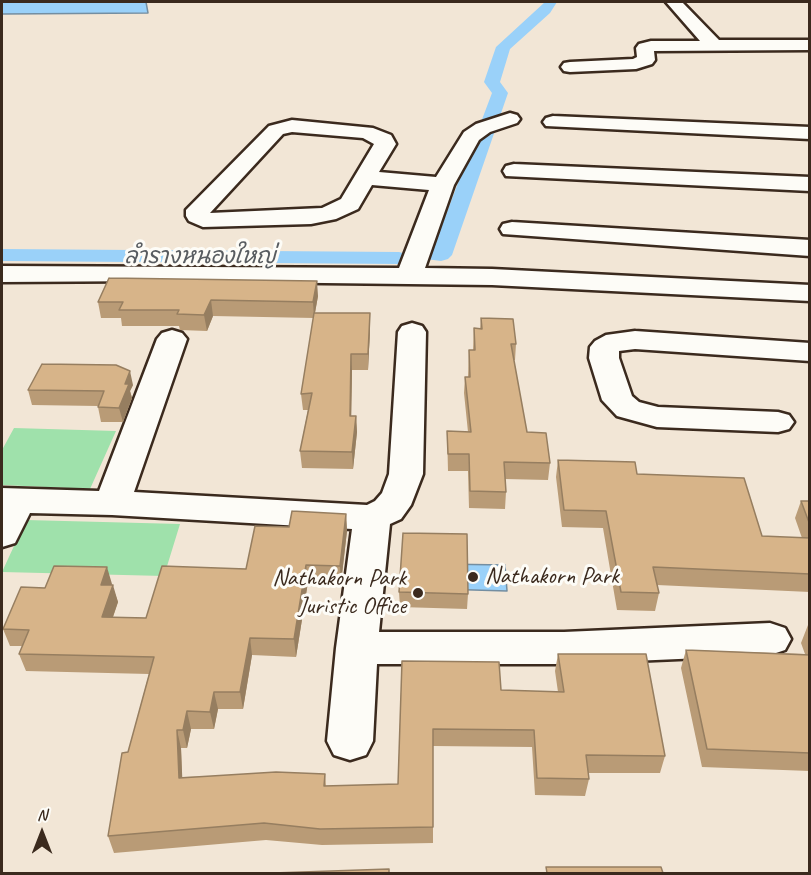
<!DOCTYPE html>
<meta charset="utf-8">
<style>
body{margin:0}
#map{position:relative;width:811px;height:875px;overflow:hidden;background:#f2e6d6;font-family:Caveat,sans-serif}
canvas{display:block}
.frame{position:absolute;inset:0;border:3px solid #3b2a1e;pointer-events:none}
.north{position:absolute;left:12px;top:803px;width:60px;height:60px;-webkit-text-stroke:4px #fdfcf7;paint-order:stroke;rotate:0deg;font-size:16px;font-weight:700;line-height:24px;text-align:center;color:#3b2a1e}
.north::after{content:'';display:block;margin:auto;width:21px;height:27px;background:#3b2a1e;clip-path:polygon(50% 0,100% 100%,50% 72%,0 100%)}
</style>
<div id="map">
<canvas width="811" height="875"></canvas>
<div class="frame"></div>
<div class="north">N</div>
</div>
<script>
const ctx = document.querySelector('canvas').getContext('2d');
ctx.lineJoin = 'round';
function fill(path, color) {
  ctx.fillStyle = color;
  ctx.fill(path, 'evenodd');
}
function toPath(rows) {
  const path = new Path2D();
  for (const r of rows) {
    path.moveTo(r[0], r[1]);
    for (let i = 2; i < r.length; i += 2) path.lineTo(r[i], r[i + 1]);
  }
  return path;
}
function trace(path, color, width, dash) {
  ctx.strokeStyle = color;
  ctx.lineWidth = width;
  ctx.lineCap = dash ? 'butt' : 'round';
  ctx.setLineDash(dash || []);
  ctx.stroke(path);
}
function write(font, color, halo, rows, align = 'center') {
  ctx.font = font + ' Caveat,"Playpen Sans Thai",sans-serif';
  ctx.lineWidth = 6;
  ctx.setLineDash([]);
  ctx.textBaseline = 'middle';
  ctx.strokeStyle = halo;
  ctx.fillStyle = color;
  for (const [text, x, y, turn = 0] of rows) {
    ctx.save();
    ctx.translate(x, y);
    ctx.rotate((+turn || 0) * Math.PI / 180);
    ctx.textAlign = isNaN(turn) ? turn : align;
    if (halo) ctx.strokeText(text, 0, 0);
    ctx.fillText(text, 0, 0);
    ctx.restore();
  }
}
const green = toPath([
 [14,428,116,431,90,489,2,485,2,450],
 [26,520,180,524,164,576,2,572]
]);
const water = toPath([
 [2,2,146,2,148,13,2,14,2,2],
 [440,564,505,565,507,591,440,589,440,564]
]);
const canal = toPath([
 [545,2,557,2,550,13,510,49,500,82,508,93,452,255,448,259,441,261,426,259,422,255,426,251,433,249,492,93,484,82,496,47,545,2],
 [2,249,399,252,406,254,410,258,406,262,399,264,2,261,2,249]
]);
const minor = toPath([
 [666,2,682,2,719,40,810,40,810,50,654,51,655,60,652,64,636,69,570,72,564,71,561,67,564,63,570,62,633,59,637,57,636,48,639,44,651,41,700,41,666,2],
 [510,113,517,115,520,119,517,123,490,132,479,140,454,185,425,268,492,269,810,285,810,301,492,285,157,281,2,282,2,266,399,268,429,190,372,185,358,209,336,219,311,224,203,227,189,221,186,216,186,210,269,126,292,120,373,128,391,135,396,144,379,172,436,177,464,132,476,124,510,113],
 [292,132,363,138,374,144,341,199,322,208,210,213,283,134,292,132],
 [553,116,810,127,810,139,546,126,543,122,546,118,553,116],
 [514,164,810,177,810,191,506,176,503,171,506,166,514,164],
 [512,222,810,240,810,256,503,234,500,229,503,224,512,222],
 [412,323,422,326,426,332,423,474,411,505,401,519,390,524,379,632,564,632,770,623,785,628,791,639,785,650,770,655,564,664,377,664,373,741,366,755,350,760,334,755,327,741,336,648,352,529,112,515,30,513,15,543,2,547,2,488,99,491,157,339,162,333,172,330,182,333,187,339,134,492,367,505,375,501,382,493,389,474,398,332,402,326,412,323],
 [635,331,810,343,810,361,635,349,619,351,619,358,632,396,639,402,658,407,778,412,789,415,794,422,789,429,778,432,657,427,617,416,602,400,589,358,590,347,595,341,606,335,635,331]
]);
const wall = toPath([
 [318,296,315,313,370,313,370,329,368,370,352,370,351,416,356,416,357,432,353,469,302,468,300,451,308,410,303,410,301,394,314,318,213,316,207,331,180,330,179,326,122,326,121,318,101,318,98,302],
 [481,318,516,344,515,360,514,360,527,432,550,463,548,480,505,479,506,492,505,509,469,508,468,471,448,471,447,431,468,432,464,393,465,377,468,377,469,350,473,350,474,328,480,329],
 [133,385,130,391,132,398,123,422,101,422,98,407,98,406,32,405,28,390],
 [558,460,637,474,762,536,802,538,795,518,801,501,810,501,810,592,657,585,659,593,655,611,617,610,603,528,562,527,556,477],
 [346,514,347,531,341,583,308,582,296,657,252,655,243,709,218,709,214,729,191,729,187,748,181,748,182,777,325,774,326,786,398,784,402,661,501,690,558,692,555,671,558,654,665,756,660,773,588,773,589,779,585,796,535,795,532,747,433,746,433,843,322,845,266,840,114,853,108,836,128,752,149,674,26,671,19,654,22,646,10,646,3,629,45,588,112,585,118,602,113,617,146,618,246,569,289,527],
 [399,592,468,594,467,609,400,607],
 [808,625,810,625,810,771,702,767,681,668,686,650,805,654,801,643]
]);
const shadedWall = toPath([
 [317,281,318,296,314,318,313,302],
 [211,300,213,316,207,331,204,315],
 [370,313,370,329,368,370,368,354],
 [351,354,352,370,351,432,350,416],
 [130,371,133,385,130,391,132,398,123,422,119,408,125,384],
 [356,416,357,432,353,469,352,452],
 [346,514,347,531,341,583,340,566],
 [306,565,308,582,296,657,294,639],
 [107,567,112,584,106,602,101,585],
 [113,585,118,602,107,634,102,617],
 [250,638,252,655,243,709,240,692],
 [214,692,218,709,214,729,210,712],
 [187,711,191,729,187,748,183,730],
 [177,730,181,748,183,795,179,778]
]);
const building = toPath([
 [109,278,317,281,313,302,211,300,204,315,177,314,179,310,119,310,123,302,98,302,109,278],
 [314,313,370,313,368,354,351,354,350,416,356,416,352,452,300,451,312,393,301,394,314,313],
 [481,318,513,319,516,344,511,344,527,432,546,433,550,463,504,462,506,492,470,491,469,454,448,454,447,431,471,432,465,377,470,377,469,350,475,350,474,328,482,329,481,318],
 [42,364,116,365,130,371,125,384,129,384,119,408,98,407,104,391,28,390,42,364],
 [558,460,635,462,637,474,744,478,762,536,810,538,810,574,653,567,659,593,621,592,606,511,564,510,558,460],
 [801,501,810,501,810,525,801,501],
 [292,511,346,514,340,566,306,565,294,639,250,638,240,692,214,692,210,712,187,711,183,730,177,730,179,778,276,772,325,774,324,786,398,784,402,661,499,662,501,690,564,692,558,654,646,654,665,756,586,755,589,779,537,778,534,730,433,729,433,827,320,829,264,823,108,836,122,753,128,752,154,657,19,654,29,630,3,629,21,587,45,588,54,566,107,567,101,585,113,585,102,617,146,618,162,566,246,569,255,526,289,527,292,511],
 [403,533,467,534,468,594,399,592,403,533],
 [686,650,810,655,810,753,707,749,686,650],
 [546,867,661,867,663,873,547,873,546,867],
 [389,869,389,873,273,873,389,869]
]);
const markers = [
 [473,577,6,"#3b2a1e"],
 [418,593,6,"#3b2a1e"]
];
const farWaternames = [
 ["ลำรางหนองใหญ่",200,257]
];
const poiNames = [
 ["Nathakorn Park",485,577],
 ["Nathakorn Park",406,579,"right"],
 ["Juristic Office",406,607,"right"]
];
fill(green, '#9fe1ab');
fill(water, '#9ad1f9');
trace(water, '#748ea1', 1.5);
fill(canal, '#9ad1f9');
trace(minor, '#3b2a1e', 5);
fill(minor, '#fdfcf7');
fill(wall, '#b99b76');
fill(shadedWall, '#967e60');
fill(building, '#d7b489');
trace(building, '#967e60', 1.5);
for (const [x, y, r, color] of markers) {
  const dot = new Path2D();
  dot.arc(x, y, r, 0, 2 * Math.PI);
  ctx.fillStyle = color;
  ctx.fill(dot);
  trace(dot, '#fdfcf7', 2);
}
write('italic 22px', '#585c60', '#fdfcf7', farWaternames);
write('24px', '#3b2a1e', '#fdfcf7', poiNames, 'left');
</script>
